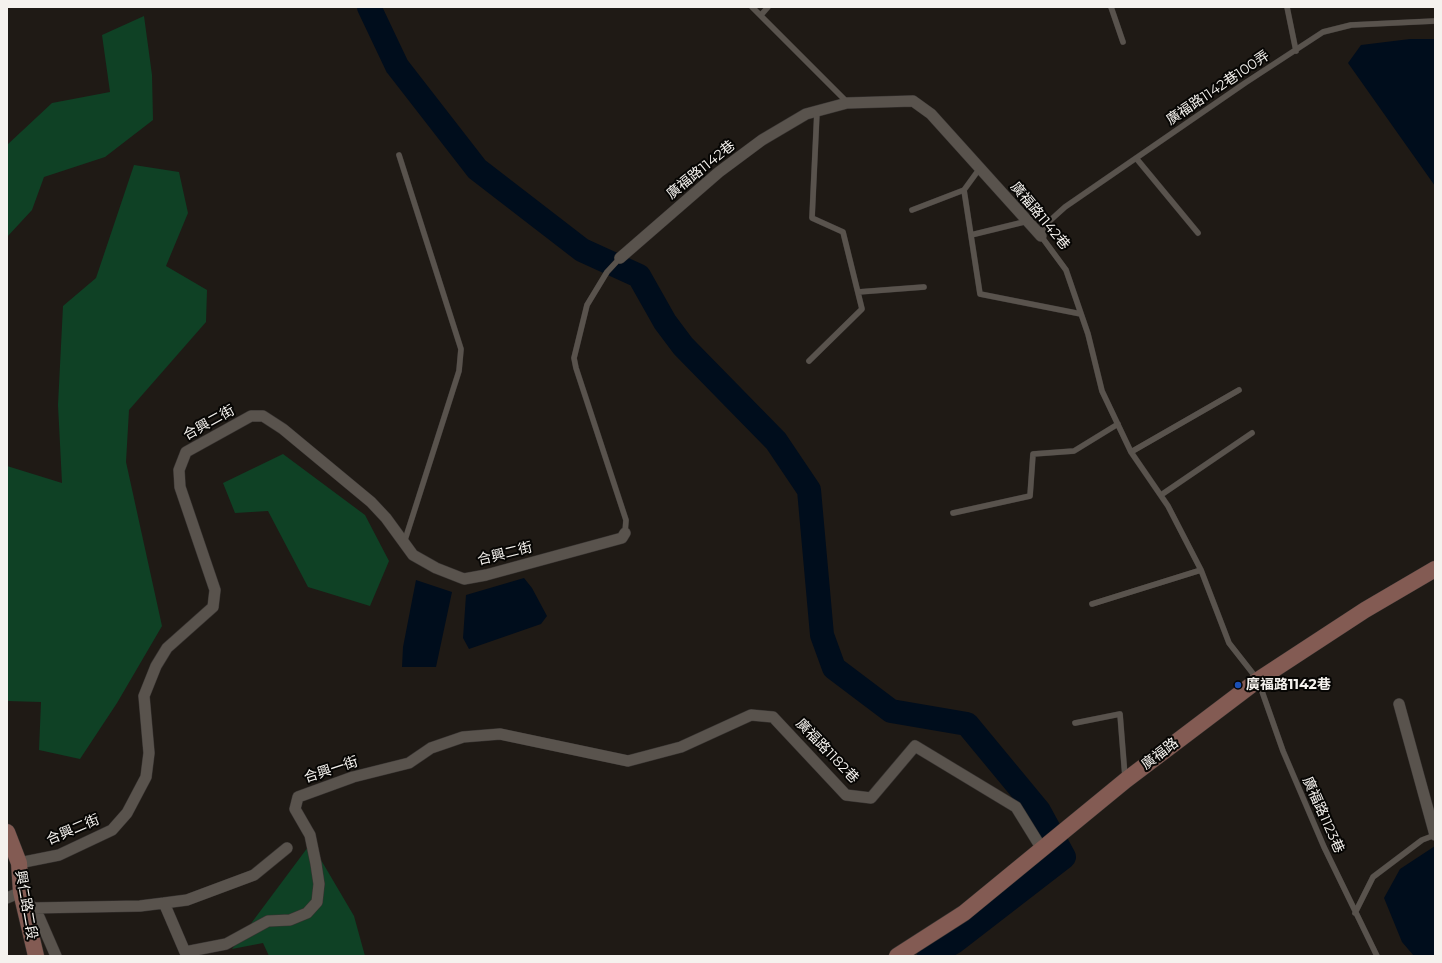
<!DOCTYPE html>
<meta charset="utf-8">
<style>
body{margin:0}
#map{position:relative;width:1442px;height:963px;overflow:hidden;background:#1f1a15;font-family:Montserrat,sans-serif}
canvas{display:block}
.frame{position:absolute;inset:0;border:8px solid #f5f2ee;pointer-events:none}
</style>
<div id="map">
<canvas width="1442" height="963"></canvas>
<div class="frame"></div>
</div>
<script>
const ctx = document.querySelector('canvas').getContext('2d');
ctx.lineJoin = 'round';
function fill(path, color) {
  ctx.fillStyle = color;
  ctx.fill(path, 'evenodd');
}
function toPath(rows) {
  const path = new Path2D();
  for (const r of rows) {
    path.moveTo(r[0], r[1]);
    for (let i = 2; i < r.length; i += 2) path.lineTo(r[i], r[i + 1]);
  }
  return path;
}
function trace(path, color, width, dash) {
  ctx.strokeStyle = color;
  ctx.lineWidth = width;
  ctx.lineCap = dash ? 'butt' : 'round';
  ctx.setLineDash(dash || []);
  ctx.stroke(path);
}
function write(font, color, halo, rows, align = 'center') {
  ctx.font = font + ' Montserrat,"Noto Sans TC",sans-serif';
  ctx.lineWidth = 4;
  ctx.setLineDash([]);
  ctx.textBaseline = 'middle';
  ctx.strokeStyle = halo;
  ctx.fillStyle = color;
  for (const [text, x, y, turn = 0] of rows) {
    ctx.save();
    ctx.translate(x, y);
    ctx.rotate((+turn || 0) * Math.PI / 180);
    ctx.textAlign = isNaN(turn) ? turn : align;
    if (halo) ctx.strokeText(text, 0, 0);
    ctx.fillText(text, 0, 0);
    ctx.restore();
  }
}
const green = toPath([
 [144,16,152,75,153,120,105,157,44,177,32,210,7,237,7,145,52,103,110,92,102,35],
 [134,165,179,172,188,213,166,266,207,290,206,322,129,410,126,462,162,626,117,703,80,759,39,750,41,702,7,701,7,466,62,483,58,405,63,306,96,278],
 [283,454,365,515,389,561,370,606,308,587,268,511,235,513,223,483],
 [311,843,354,916,365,956,269,956,263,943,232,949]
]);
const water = toPath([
 [1410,39,1435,39,1435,186,1348,63,1361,45],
 [524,578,532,588,547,616,541,624,469,649,463,638,466,595],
 [416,580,452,592,436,667,402,667,403,647],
 [1435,846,1435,956,1414,956,1402,942,1384,898,1400,869]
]);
const river = toPath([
 [369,7,397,66,477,169,582,250,639,276,665,322,683,346,776,441,809,490,822,635,834,668,891,711,967,724,1039,811,1064,857,954,942,929,956]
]);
const lane = toPath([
 [752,7,847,102],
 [1111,7,1123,42],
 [1287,7,1296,51],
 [761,15,768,7],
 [399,155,461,349,459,371,404,543],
 [1136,158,1198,233],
 [964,190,980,294,1081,314],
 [912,210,964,190,980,168],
 [971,235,1028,221],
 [620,258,607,272,587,305,574,358,576,368,626,520,625,533],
 [858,292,924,287],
 [809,361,862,309,843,232,812,218,817,111],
 [1131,452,1239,390],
 [1161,495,1252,433],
 [953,513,1030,496,1033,454,1074,451,1118,424],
 [1092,604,1201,570],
 [1075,723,1120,714,1125,777],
 [1355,913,1373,877,1422,840,1435,835],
 [1377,956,1324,847,1283,751,1258,680,1229,643,1201,570,1168,506,1131,452,1102,391,1088,334,1066,270,1041,236,1044,226,1065,207,1245,83,1323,32,1351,25,1435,21]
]);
const street = toPath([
 [620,258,719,172,762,140,806,114,847,103,913,101,931,114,1041,236],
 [1399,704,1435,835],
 [19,863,59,855,112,830,127,813,146,777,149,753,144,696,156,666,167,648,213,607,215,590,180,487,179,470,186,452,251,416,263,416,283,429,371,502,386,518,413,555,436,568,464,579,486,575,622,538,625,533],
 [7,898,21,892,39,917,56,956],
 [164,903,187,900,254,875,287,848],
 [32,908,140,906,164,903,185,952,226,944,268,921,290,920,307,913,317,902,319,884,316,864,310,835,295,809,298,797,353,777,409,763,431,748,463,737,500,734,628,761,681,747,751,715,773,717,846,795,871,798,915,746,1016,807,1042,849]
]);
const secondary = toPath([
 [7,832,19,863,21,892,36,956],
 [897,956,964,913,1126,780,1258,680,1365,610,1435,569]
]);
const markers = [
 [1238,685,4,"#1a4fb4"]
];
const streetNames = [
 ["廣福路1142巷100弄",1218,88,-34],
 ["廣福路1142巷",701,170,-39],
 ["廣福路1142巷",1040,216,50],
 ["合興二街",209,423,-29],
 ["合興二街",505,554,-14],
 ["廣福路1182巷",827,751,46],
 ["廣福路",1160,754,-37],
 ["合興一街",331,770,-18],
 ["廣福路1123巷",1323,815,66],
 ["合興二街",73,830,-23],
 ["興仁路二段",26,905,80]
];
const poiNames = [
 ["廣福路1142巷",1246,685]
];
fill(green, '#0f4125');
fill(water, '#000d1c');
trace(river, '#000d1c', 24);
trace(lane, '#383432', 6);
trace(street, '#383432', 12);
trace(secondary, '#383432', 17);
trace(lane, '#59534d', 5.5);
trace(street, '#59534d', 11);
trace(secondary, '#835b53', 16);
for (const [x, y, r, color] of markers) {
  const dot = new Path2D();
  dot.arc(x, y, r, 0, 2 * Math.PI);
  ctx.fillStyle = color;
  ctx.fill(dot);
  trace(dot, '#070604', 1.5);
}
write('14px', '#f5f2ee', '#070604', streetNames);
write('bold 14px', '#f5f2ee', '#070604', poiNames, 'left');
</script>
